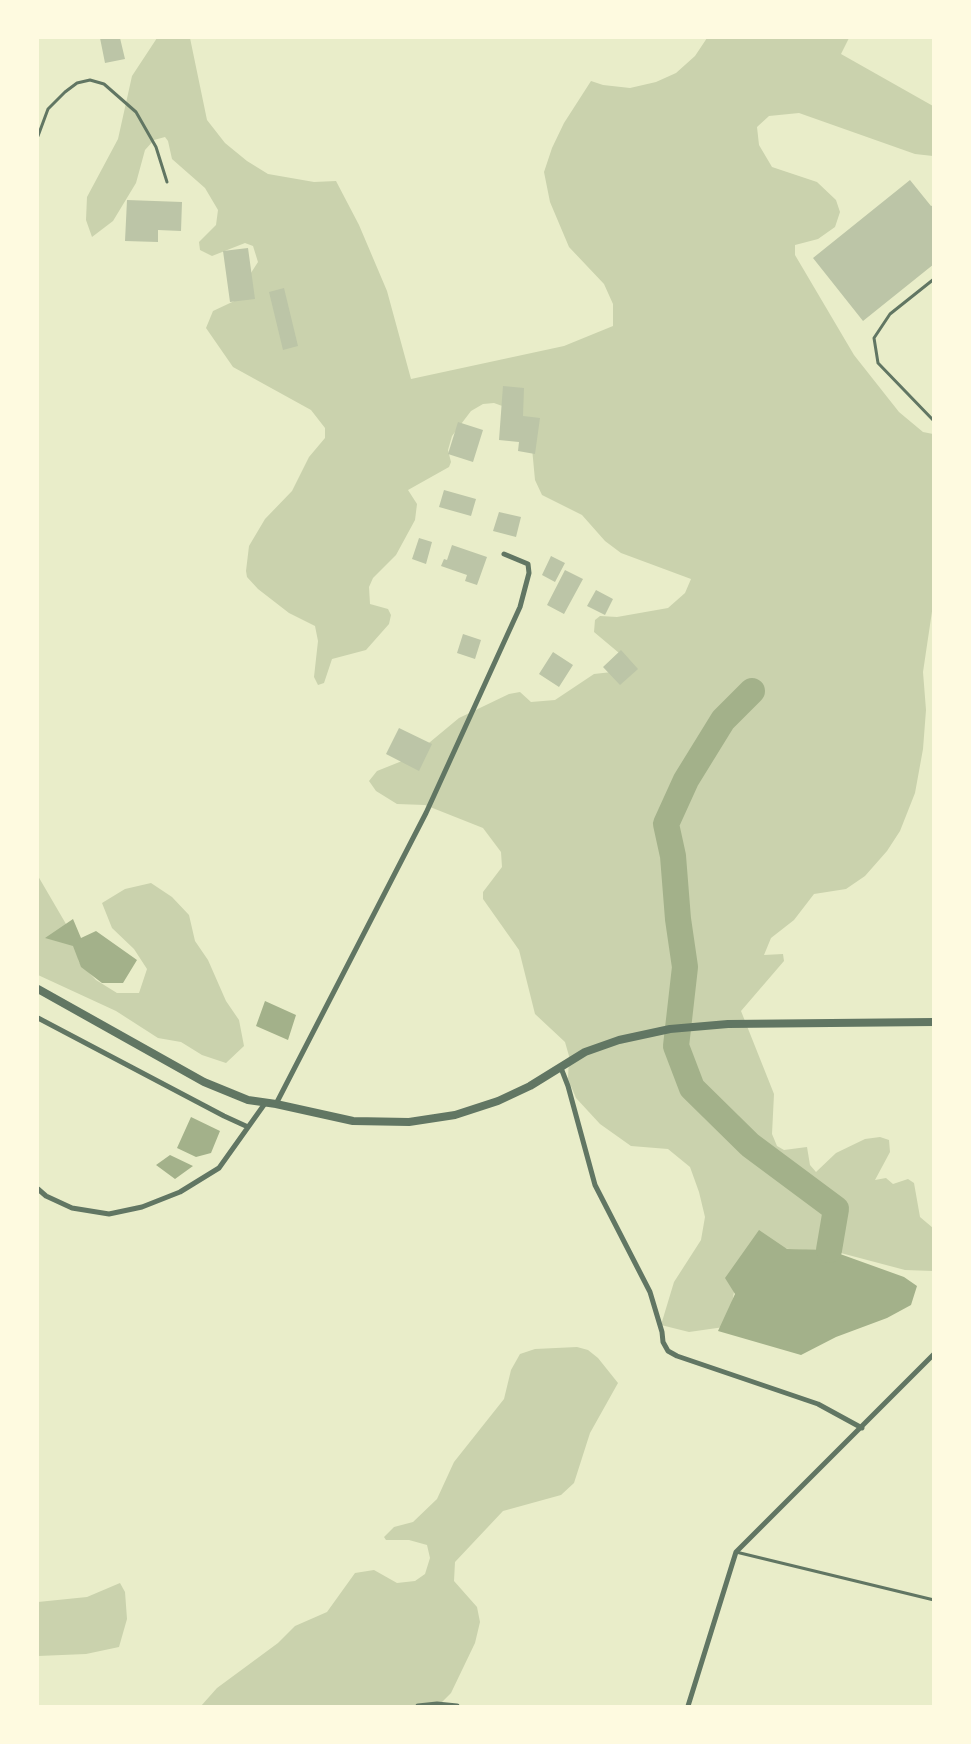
<!DOCTYPE html>
<style>
body{margin:0}
#map{position:relative;width:971px;height:1744px;overflow:hidden;background:#e9edc9;font-family:"Fira Sans",sans-serif}
canvas{display:block}
.frame{position:absolute;inset:0;border:39px solid #fefae0;pointer-events:none}
</style>
<div id="map">
<canvas width="971" height="1744"></canvas>
<div class="frame"></div>
</div>
<script>
const ctx = document.querySelector('canvas').getContext('2d');
ctx.lineJoin = 'round';
function fill(path, color) {
  ctx.fillStyle = color;
  ctx.fill(path, 'evenodd');
}
function toPath(rows) {
  const path = new Path2D();
  for (const r of rows) {
    path.moveTo(r[0], r[1]);
    for (let i = 2; i < r.length; i += 2) path.lineTo(r[i], r[i + 1]);
  }
  return path;
}
function trace(path, color, width, dash) {
  ctx.strokeStyle = color;
  ctx.lineWidth = width;
  ctx.lineCap = dash ? 'butt' : 'round';
  ctx.setLineDash(dash || []);
  ctx.stroke(path);
}
const green = toPath([
 [157,38,190,38,207,120,225,143,247,161,268,174,314,182,336,181,359,225,387,291,411,379,564,346,613,326,613,304,604,284,569,247,550,202,544,172,552,148,564,123,591,81,603,85,630,88,656,82,676,73,695,56,707,38,849,38,841,54,933,106,933,156,915,154,799,113,769,116,757,127,759,145,772,167,817,182,836,200,840,212,835,227,818,239,795,245,795,255,854,355,899,412,923,432,933,434,934,598,923,672,926,710,923,749,915,793,900,831,887,851,865,876,846,889,814,894,794,920,771,938,764,955,783,954,784,961,741,1011,774,1094,772,1134,777,1146,784,1150,807,1147,810,1165,816,1172,836,1153,865,1139,880,1137,889,1140,890,1152,875,1180,886,1178,893,1184,908,1179,914,1183,920,1217,933,1228,933,1271,905,1270,837,1252,774,1248,734,1292,729,1322,724,1327,689,1332,661,1325,674,1282,701,1240,705,1217,699,1192,690,1167,668,1149,631,1146,600,1124,576,1098,568,1079,569,1056,565,1042,535,1014,519,950,483,899,483,892,502,867,501,852,483,828,425,805,397,804,376,791,369,781,377,771,412,757,459,718,509,694,520,692,531,702,555,700,594,674,621,671,625,658,594,632,595,620,600,616,617,617,668,608,685,593,691,579,621,553,605,541,582,515,542,495,535,480,532,448,505,407,494,403,483,404,471,411,452,436,448,450,451,462,449,467,408,490,417,504,415,520,396,555,373,578,369,587,370,604,388,609,391,615,389,624,366,650,332,659,324,683,318,685,314,677,318,641,315,626,289,613,258,589,247,577,246,571,249,546,265,519,292,491,309,457,325,438,325,428,311,410,233,367,206,328,213,311,245,296,249,276,258,262,253,246,245,243,212,256,200,250,199,242,216,225,218,210,205,188,172,159,168,141,165,137,154,140,145,150,136,183,113,221,92,237,86,220,87,197,118,139,132,76],
 [38,876,73,936,79,962,96,980,117,993,139,993,147,969,134,949,112,928,102,903,125,889,151,883,172,897,189,915,195,941,208,960,226,1001,239,1020,244,1046,226,1063,202,1055,181,1042,158,1038,116,1011,38,975],
 [577,1347,588,1350,598,1358,618,1383,590,1433,574,1483,561,1495,503,1511,455,1562,454,1581,477,1607,480,1622,475,1643,451,1693,438,1706,201,1706,217,1688,278,1643,295,1626,327,1612,355,1573,374,1570,397,1583,415,1581,425,1574,430,1558,427,1545,409,1540,386,1540,384,1537,394,1527,413,1522,437,1499,454,1462,504,1399,511,1370,520,1354,535,1349],
 [120,1583,125,1592,127,1619,119,1647,86,1654,38,1656,38,1602,87,1597]
]);
const water = toPath([
 [73,919,81,938,96,931,137,960,123,983,102,983,81,967,73,946,45,938],
 [265,1001,296,1015,288,1040,256,1026],
 [191,1117,220,1131,211,1153,196,1157,177,1148],
 [170,1155,193,1166,175,1179,156,1165],
 [759,1230,787,1249,829,1250,904,1277,917,1286,911,1305,887,1318,836,1337,801,1355,718,1331,735,1294,725,1278]
]);
const river = toPath([
 [752,691,723,720,686,780,666,824,673,856,678,919,685,967,676,1046,692,1088,750,1145,836,1209,829,1250]
]);
const building = toPath([
 [100,38,120,38,125,59,105,63],
 [910,180,931,206,934,205,934,264,863,321,813,258],
 [127,200,182,202,181,231,158,230,158,242,125,241],
 [248,248,255,299,230,302,223,251],
 [284,288,298,346,283,350,269,292],
 [503,386,524,388,523,416,540,418,535,454,518,451,519,442,499,440],
 [458,422,483,430,473,462,448,454],
 [444,490,476,499,471,516,439,507],
 [499,512,521,517,516,537,493,531],
 [419,538,432,542,426,564,412,559],
 [452,545,487,557,477,585,465,581,467,575,441,566,444,559,447,560],
 [551,556,565,563,555,582,542,575],
 [565,570,583,579,564,614,547,605],
 [596,590,613,599,605,615,587,606],
 [463,634,481,640,475,659,457,653],
 [621,650,638,669,620,685,603,667],
 [553,652,573,665,559,687,539,674],
 [399,728,432,744,419,771,386,754]
]);
const service = toPath([
 [38,136,48,109,65,92,77,83,90,80,104,84,136,112,156,147,167,182],
 [934,279,890,314,874,338,878,363,934,421],
 [736,1552,934,1600]
]);
const minor = toPath([
 [38,1018,224,1116,248,1127],
 [561,1068,568,1086,595,1185,650,1292,662,1332,663,1342,668,1351,677,1356,818,1404,862,1428],
 [276,1104,426,813,520,607,529,573,528,564,504,554],
 [38,1189,46,1196,72,1208,109,1214,142,1207,180,1192,219,1168,266,1102],
 [418,1706,437,1704,457,1706],
 [688,1706,736,1552,934,1354]
]);
const tertiary = toPath([
 [38,989,204,1082,248,1100,276,1104,353,1121,409,1122,455,1115,498,1101,530,1086,585,1052,619,1040,670,1029,728,1024,934,1022]
]);
fill(green, '#cad2ad');
fill(water, '#a3b18a');
trace(river, '#a3b18a', 26);
fill(building, '#bcc5a7');
trace(service, '#617663', 3);
trace(minor, '#617663', 5);
trace(tertiary, '#617663', 8);
</script>
